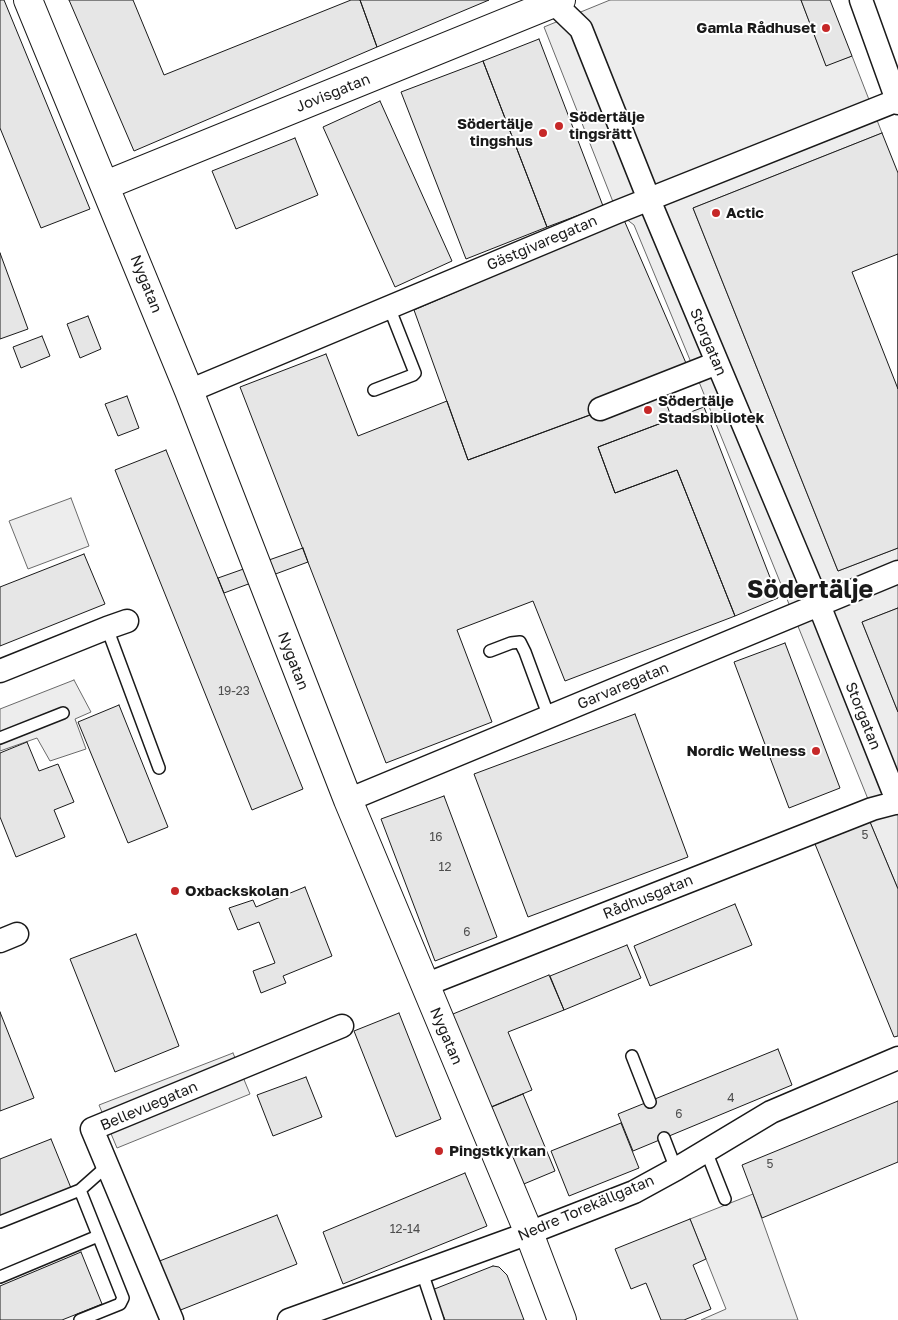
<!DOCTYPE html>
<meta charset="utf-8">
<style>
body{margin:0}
canvas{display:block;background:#fff}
</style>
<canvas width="898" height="1320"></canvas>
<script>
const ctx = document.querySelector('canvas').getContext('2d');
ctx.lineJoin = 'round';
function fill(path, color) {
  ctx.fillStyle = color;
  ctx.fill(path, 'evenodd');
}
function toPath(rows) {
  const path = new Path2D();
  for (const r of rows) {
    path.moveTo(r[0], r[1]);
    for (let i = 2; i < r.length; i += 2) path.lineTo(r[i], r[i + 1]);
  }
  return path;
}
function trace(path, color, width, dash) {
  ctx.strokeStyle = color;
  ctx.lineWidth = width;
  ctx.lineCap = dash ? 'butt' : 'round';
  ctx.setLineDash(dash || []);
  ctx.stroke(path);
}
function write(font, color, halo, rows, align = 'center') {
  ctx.font = font + ' "Golos Text",sans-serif';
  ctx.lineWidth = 4;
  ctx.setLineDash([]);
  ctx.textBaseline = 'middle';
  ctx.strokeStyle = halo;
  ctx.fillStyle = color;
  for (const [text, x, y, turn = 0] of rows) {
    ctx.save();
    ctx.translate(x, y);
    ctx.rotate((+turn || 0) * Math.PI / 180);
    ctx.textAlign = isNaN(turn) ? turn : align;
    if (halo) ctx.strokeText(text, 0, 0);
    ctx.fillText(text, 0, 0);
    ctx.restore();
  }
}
const built = toPath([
 [610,0,801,0,826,65,852,56,882,133,693,208,838,571,898,548,898,608,862,622,898,712,898,889,870,822,872,809,695,372,634,225,617,212,544,27,610,0],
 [71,498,89,546,28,569,9,521,71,498],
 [74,680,91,712,75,719,86,749,50,761,37,738,0,751,0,709,74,680],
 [233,1053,250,1094,117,1148,99,1105,233,1053],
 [753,1194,798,1320,701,1320,726,1309,690,1219,753,1194]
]);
const building = toPath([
 [0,0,4,0,90,209,41,228,0,128,0,0],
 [69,0,133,0,164,75,351,0,360,0,377,47,134,151,69,0],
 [360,0,489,0,377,47,360,0],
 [801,0,830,0,852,56,826,66,801,0],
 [539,39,603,206,547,227,483,61,539,39],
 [483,61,547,227,466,259,401,92,483,61],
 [380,101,452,261,395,287,323,127,380,101],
 [882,133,898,173,898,548,838,571,693,208,882,133],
 [295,138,318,195,236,229,212,171,295,138],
 [624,220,692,377,468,460,414,310,624,220],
 [0,253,28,329,0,339,0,253],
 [898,254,898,389,852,272,898,254],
 [88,316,101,349,80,358,67,324,88,316],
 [42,336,50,356,21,368,13,347,42,336],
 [326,354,358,436,447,401,468,460,661,389,672,419,598,447,615,493,677,470,735,616,565,681,533,601,457,630,492,722,386,763,240,387,326,354],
 [127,396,139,428,118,436,105,404,127,396],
 [704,407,778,598,735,616,677,470,615,493,598,447,704,407],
 [166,450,303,789,252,810,115,470,166,450],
 [303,548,308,562,224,593,218,578,303,548],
 [84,554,105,604,0,646,0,587,84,554],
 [898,608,898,712,862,622,898,608],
 [785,643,840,788,789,808,734,662,785,643],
 [119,705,168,827,128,843,78,722,119,705],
 [635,714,688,857,528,917,474,774,635,714],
 [27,742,39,771,58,764,74,802,54,810,65,837,16,857,0,817,0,753,27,742],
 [444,796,497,937,435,961,381,819,444,796],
 [870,822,898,889,898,1036,894,1037,815,844,870,822],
 [305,887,332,956,283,976,286,983,261,993,253,971,275,963,259,922,238,930,229,908,253,900,256,907,305,887],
 [735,904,752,945,650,986,634,946,735,904],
 [136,934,179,1046,115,1072,70,959,136,934],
 [627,945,641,978,564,1010,550,976,627,945],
 [549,975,564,1010,508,1032,532,1090,486,1109,448,1016,549,975],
 [0,1012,34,1098,0,1111,0,1012],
 [399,1013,441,1119,396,1137,354,1031,399,1013],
 [778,1049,792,1085,633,1151,618,1114,778,1049],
 [306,1077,322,1117,273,1136,257,1095,306,1077],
 [523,1094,555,1171,519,1186,487,1109,523,1094],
 [898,1101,898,1162,762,1218,742,1165,898,1101],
 [621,1123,639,1168,569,1196,551,1151,621,1123],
 [51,1139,71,1188,0,1216,0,1159,51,1139],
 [465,1173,487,1226,343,1284,323,1232,465,1173],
 [277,1215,297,1264,178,1311,157,1262,277,1215],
 [690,1219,706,1259,693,1265,711,1309,684,1320,661,1320,646,1283,631,1289,615,1249,690,1219],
 [81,1252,102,1304,62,1320,0,1320,0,1286,81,1252],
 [493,1266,499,1267,507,1275,524,1320,445,1320,432,1290,493,1266]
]);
const lane = toPath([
 [374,390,413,375,415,373,389,307],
 [107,628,159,768],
 [490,651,511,643,520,642,525,652,549,717],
 [0,738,63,713],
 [632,1056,650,1102],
 [664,1138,676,1169],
 [706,1151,725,1199],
 [80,1190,123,1298,120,1304,80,1320],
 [0,1222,80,1190,107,1166],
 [422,1272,438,1320],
 [0,1277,98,1236]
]);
const street = toPath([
 [861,0,898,103],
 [554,3,581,29,652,207,819,605,898,803],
 [189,391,617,212,898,100],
 [600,409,717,363],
 [0,671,107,628,127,621],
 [348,800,898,572],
 [0,941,17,934],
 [425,985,872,809,898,802],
 [172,1320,92,1129,342,1026],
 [289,1320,529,1233,634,1192,676,1169,771,1112,898,1058]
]);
const secondary = toPath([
 [28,0,189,391,348,800,529,1233,562,1320],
 [106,185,561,0]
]);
const markers = [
 [826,28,5,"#c62828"],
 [559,126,5,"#c62828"],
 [543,133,5,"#c62828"],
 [716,213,5,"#c62828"],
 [648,410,5,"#c62828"],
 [816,751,5,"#c62828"],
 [175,891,5,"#c62828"],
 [439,1151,5,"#c62828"]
];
const numberNames = [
 ["19-23",234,691],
 ["5",865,835],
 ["16",436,837],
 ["12",445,867],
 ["6",467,932],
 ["4",731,1098],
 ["6",679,1114],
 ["5",770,1164],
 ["12-14",405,1229]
];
const poiNames = [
 ["Gamla Rådhuset",816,28,"right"],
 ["Södertälje",569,117],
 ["tingsrätt",569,134],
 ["Södertälje",533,124,"right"],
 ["tingshus",533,141,"right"],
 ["Actic",726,213],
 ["Södertälje",658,401],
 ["Stadsbibliotek",658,418],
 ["Nordic Wellness",806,751,"right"],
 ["Oxbackskolan",185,891],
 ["Pingstkyrkan",449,1151]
];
const streetNames = [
 ["Jovisgatan",333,93,-22],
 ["Gästgivaregatan",542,243,-23],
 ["Nygatan",146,284,68],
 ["Storgatan",708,342,67],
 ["Nygatan",293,661,69],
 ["Garvaregatan",623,686,-23],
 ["Storgatan",863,716,68],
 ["Rådhusgatan",648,897,-22],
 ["Nygatan",446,1036,67],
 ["Bellevuegatan",149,1106,-23],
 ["Nedre Torekällgatan",586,1208,-23]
];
const townNames = [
 ["Södertälje",810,590]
];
fill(built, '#ededed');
trace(built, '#6a6a6a', 1);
fill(building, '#e6e6e6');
trace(building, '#1a1a1a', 1);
trace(lane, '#1a1a1a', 14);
trace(street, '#1a1a1a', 25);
trace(secondary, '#1a1a1a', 30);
trace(lane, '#fff', 11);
trace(street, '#fff', 22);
trace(secondary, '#fff', 28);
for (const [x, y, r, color] of markers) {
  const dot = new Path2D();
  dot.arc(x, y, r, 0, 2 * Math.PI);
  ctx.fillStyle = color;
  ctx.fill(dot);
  trace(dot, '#fff', 2);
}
write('12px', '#4d4d4d', null, numberNames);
write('bold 15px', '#1a1a1a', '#fff', poiNames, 'left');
write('15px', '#1a1a1a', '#fff', streetNames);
write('bold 25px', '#1a1a1a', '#fff', townNames);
</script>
